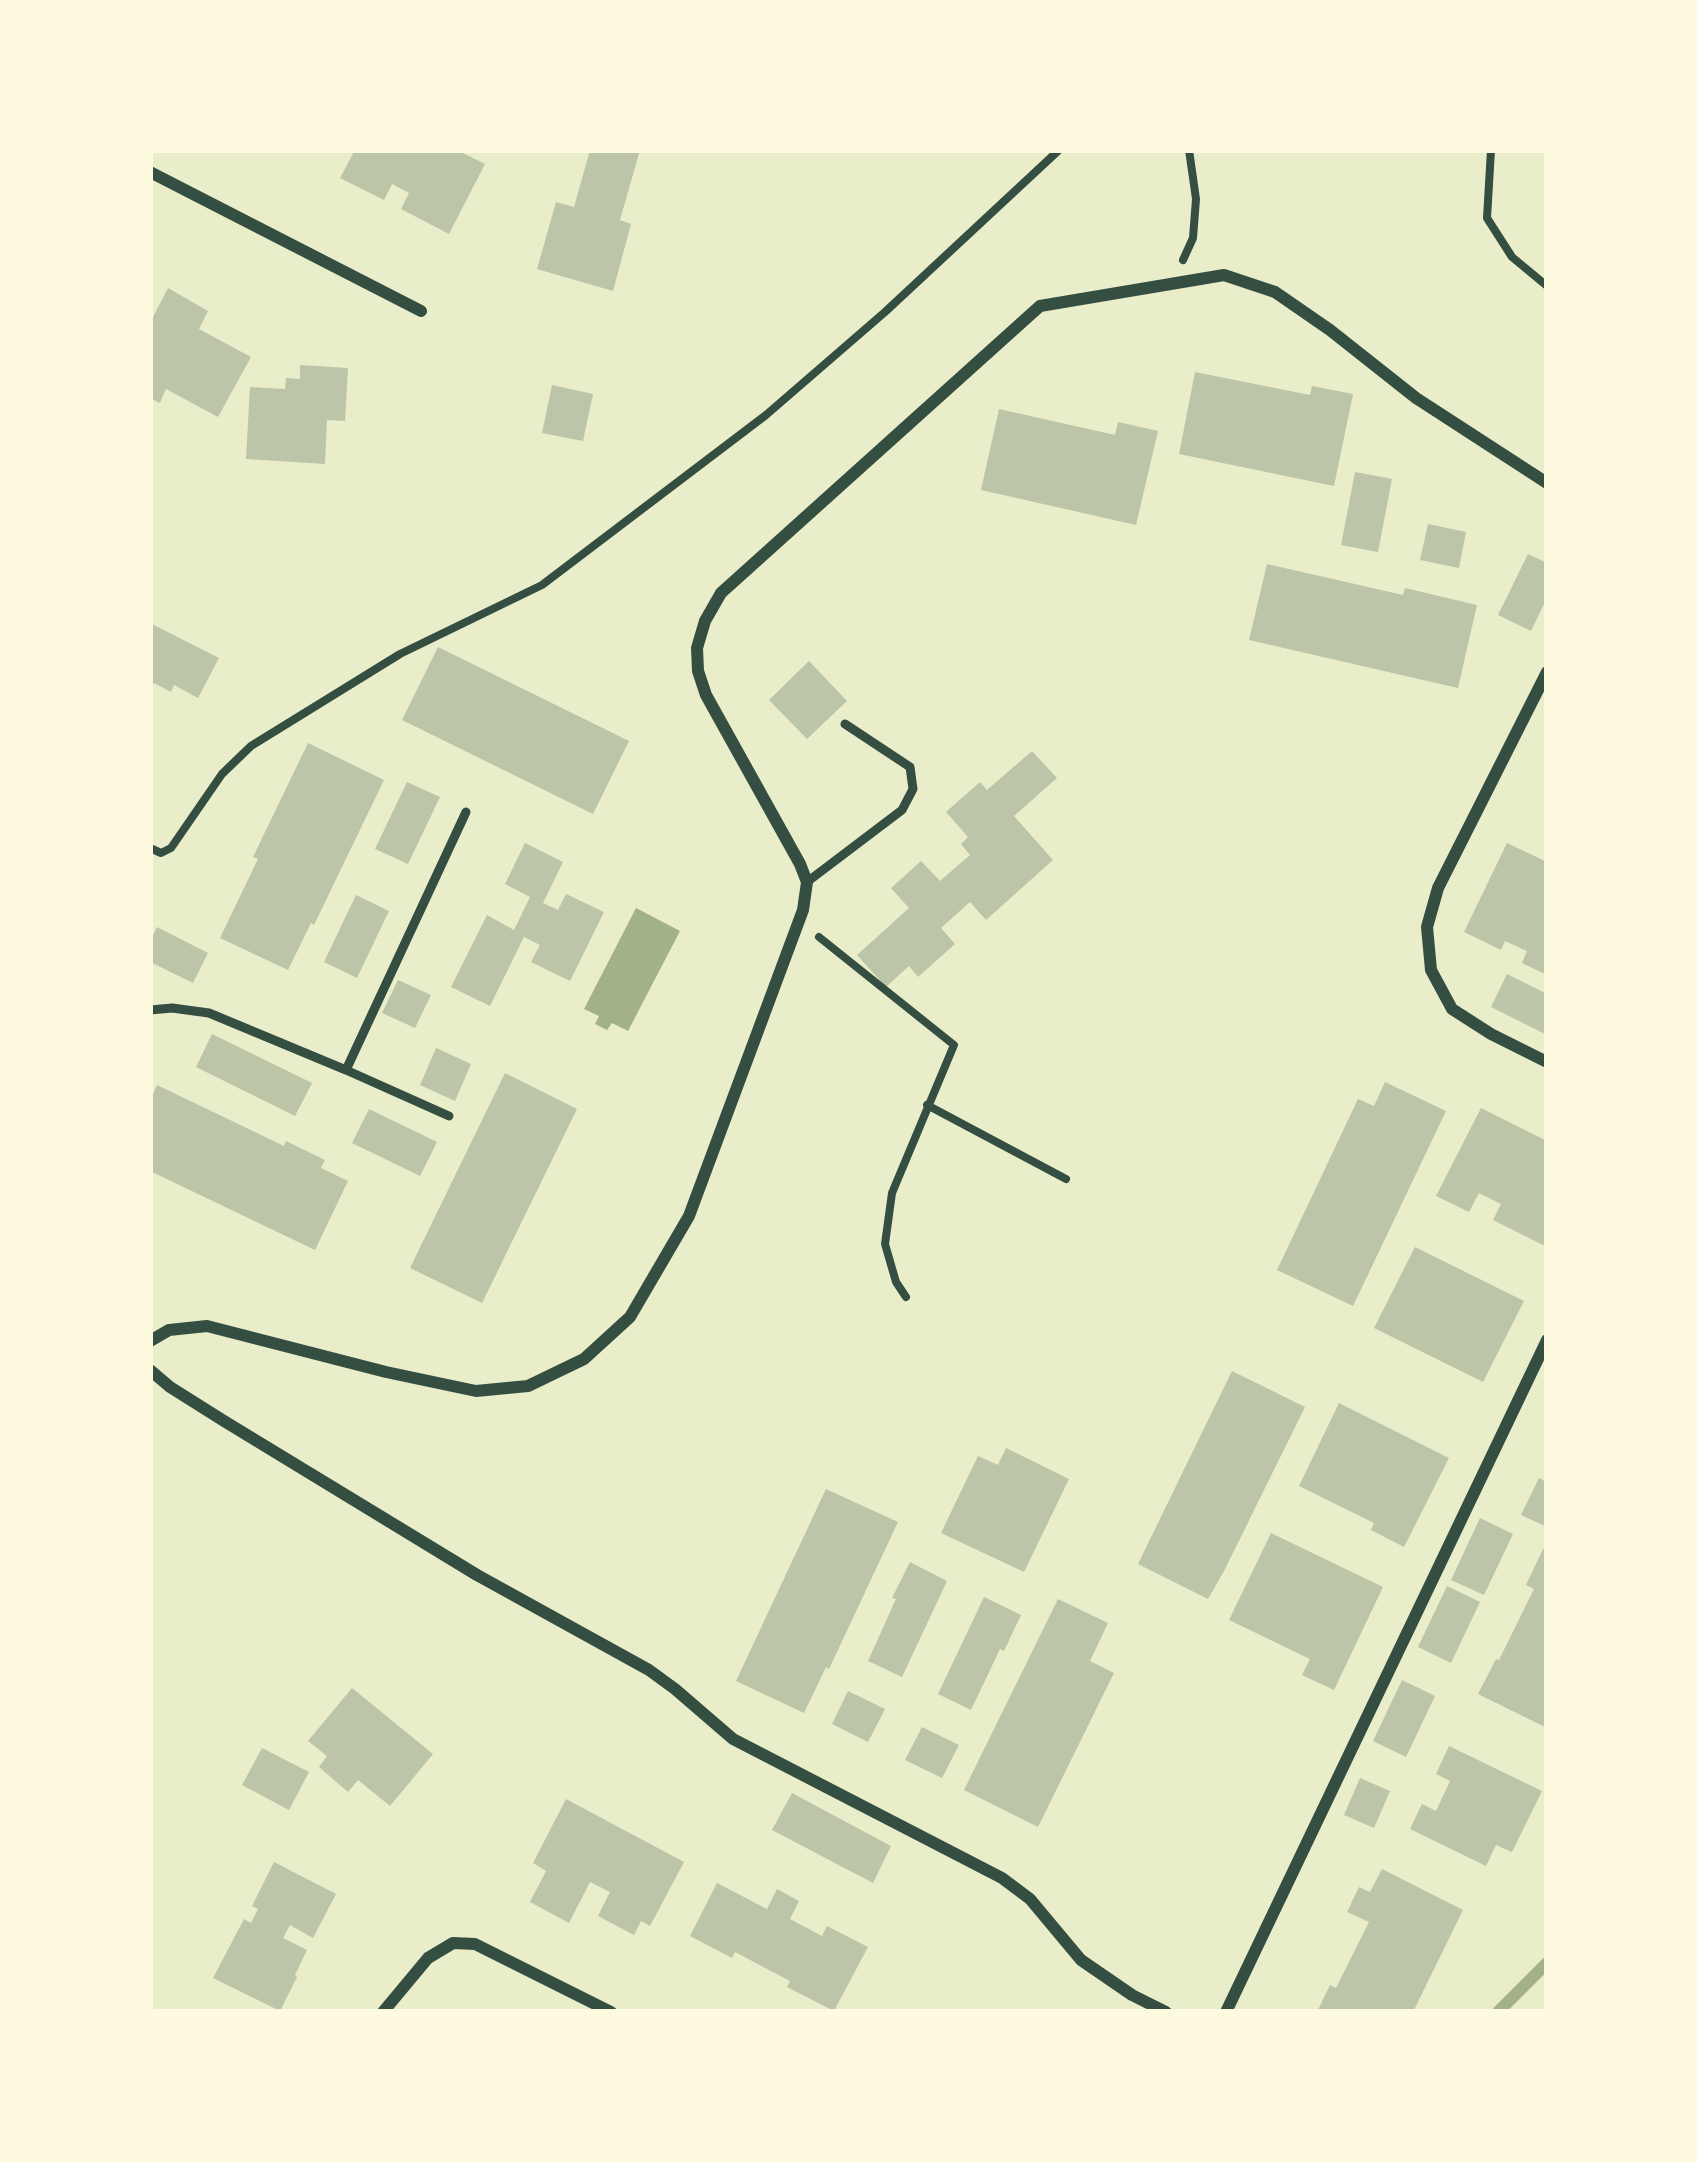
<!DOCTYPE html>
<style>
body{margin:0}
#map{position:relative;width:1697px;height:2162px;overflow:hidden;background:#e9edc9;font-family:Overpass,sans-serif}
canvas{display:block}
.frame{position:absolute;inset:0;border:153px solid #fefae0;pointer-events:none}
</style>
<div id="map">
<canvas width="1697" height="2162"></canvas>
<div class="frame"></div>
</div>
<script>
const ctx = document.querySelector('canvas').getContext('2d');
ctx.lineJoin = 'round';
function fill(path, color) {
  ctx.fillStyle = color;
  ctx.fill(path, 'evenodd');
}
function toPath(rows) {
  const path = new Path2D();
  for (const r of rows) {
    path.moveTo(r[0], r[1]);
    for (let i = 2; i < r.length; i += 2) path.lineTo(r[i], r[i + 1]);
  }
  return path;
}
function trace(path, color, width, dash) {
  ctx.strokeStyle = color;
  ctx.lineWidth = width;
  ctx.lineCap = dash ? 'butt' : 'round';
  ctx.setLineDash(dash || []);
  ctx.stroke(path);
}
const water = toPath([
 [636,908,680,931,628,1031,612,1023,607,1030,595,1024,599,1016,584,1009]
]);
const stream = toPath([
 [1498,2012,1547,1963]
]);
const building = toPath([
 [355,150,457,150,485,164,449,234,401,209,409,193,392,184,384,200,340,178],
 [590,150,640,150,620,220,631,224,613,291,537,269,556,202,574,207],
 [168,288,208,311,199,329,251,357,218,417,166,389,160,403,150,398,150,323],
 [300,365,348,368,345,421,327,420,325,464,246,459,250,387,285,389,286,378,300,379],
 [1195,372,1310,395,1312,386,1353,394,1334,486,1179,454],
 [552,385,593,394,583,441,542,433],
 [999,409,1115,435,1118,422,1158,431,1136,525,981,490],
 [1355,472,1392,479,1378,552,1341,545],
 [1428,524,1466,532,1459,568,1420,560],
 [1528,554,1547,563,1547,598,1531,631,1498,615],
 [1267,564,1403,595,1405,588,1477,605,1458,688,1249,640],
 [150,623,219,658,198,698,174,685,171,692,154,683,150,691],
 [438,647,629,741,593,814,402,720],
 [809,661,847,701,807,739,769,700],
 [308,743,384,780,314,925,311,923,288,970,220,938,258,859,253,857],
 [1032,751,1057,778,1014,816,1053,860,986,920,970,902,941,928,955,944,918,977,909,966,886,987,857,955,909,908,891,888,921,861,940,881,970,855,961,844,968,837,946,812,980,782,987,790],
 [407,782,440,797,408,864,375,849],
 [525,843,563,862,543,903,558,910,566,894,604,912,570,981,531,962,540,945,524,937,490,1006,451,987,487,915,514,930,530,897,505,884],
 [1507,843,1547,862,1547,975,1522,963,1527,951,1505,941,1501,950,1464,932],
 [356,895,389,911,357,978,324,962],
 [157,927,208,953,193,983,150,962,150,941],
 [1507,974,1547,994,1547,1035,1491,1007],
 [398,980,431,995,415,1028,382,1013],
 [212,1034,312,1083,295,1116,196,1067],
 [436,1048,471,1064,455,1101,420,1085],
 [505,1073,577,1109,482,1303,410,1268],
 [1385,1082,1446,1111,1353,1306,1277,1270,1358,1099,1374,1106],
 [157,1085,284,1146,286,1141,325,1160,321,1168,348,1181,315,1250,150,1171,150,1100],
 [1481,1108,1547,1141,1547,1247,1493,1220,1501,1204,1479,1193,1469,1212,1436,1196],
 [369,1109,437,1142,420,1176,352,1143],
 [1415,1247,1524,1301,1483,1382,1374,1328],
 [1232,1371,1305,1407,1224,1571,1208,1599,1138,1564],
 [1339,1403,1449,1458,1404,1547,1371,1530,1374,1523,1299,1486],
 [1006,1448,1069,1479,1024,1572,941,1533,978,1456,998,1465],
 [1539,1478,1547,1482,1547,1527,1521,1515],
 [826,1489,898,1522,829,1669,826,1667,804,1713,736,1681],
 [1480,1518,1513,1534,1484,1595,1451,1580],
 [1271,1533,1383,1587,1334,1690,1302,1675,1310,1659,1229,1620],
 [1543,1549,1547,1551,1547,1728,1478,1694,1496,1659,1499,1660,1534,1589,1526,1585],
 [910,1562,947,1581,902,1677,868,1661,896,1599,892,1598],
 [1447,1586,1480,1602,1451,1663,1418,1647],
 [984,1597,1021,1615,1004,1651,1000,1649,971,1710,938,1694],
 [1058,1599,1108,1623,1090,1661,1114,1673,1038,1827,964,1790],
 [1402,1680,1435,1696,1406,1757,1373,1741],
 [352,1688,433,1754,390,1806,358,1780,348,1792,319,1767,327,1756,308,1741],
 [848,1691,885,1709,868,1742,832,1724],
 [922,1727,959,1745,942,1778,905,1760],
 [1449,1746,1542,1791,1512,1852,1496,1845,1486,1866,1410,1829,1422,1804,1436,1811,1450,1781,1436,1774],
 [262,1748,309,1772,289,1810,242,1785],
 [1360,1778,1390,1791,1374,1828,1344,1815],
 [792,1793,891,1846,873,1883,772,1830],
 [566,1799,684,1862,650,1926,641,1921,634,1935,598,1916,610,1892,590,1882,569,1923,530,1902,546,1871,533,1863],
 [274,1862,336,1894,313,1938,290,1925,283,1938,307,1950,295,1975,297,1977,280,2011,213,1978,244,1919,251,1923,258,1909,252,1906],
 [1382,1869,1463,1910,1413,2012,1317,2012,1330,1985,1336,1988,1369,1922,1347,1912,1359,1887,1370,1892],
 [717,1883,767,1909,777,1889,799,1901,790,1919,822,1936,827,1926,868,1947,834,2011,787,1987,790,1981,735,1952,732,1958,690,1936]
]);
const path = toPath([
 [1491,150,1487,218,1512,257,1547,286],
 [1183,260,1193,238,1196,199,1189,150],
 [150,848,161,853,171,848,222,774,251,746,400,654,542,585,766,415,885,312,1059,150],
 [819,937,954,1045,892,1193,885,1244,896,1282,906,1297],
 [927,1105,1066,1179]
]);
const service = toPath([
 [807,882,902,810,913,789,910,767,845,724],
 [150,1010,172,1008,209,1013,346,1070,466,812],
 [346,1070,449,1116]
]);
const minor = toPath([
 [150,172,421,311],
 [1547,672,1438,888,1427,927,1431,970,1452,1009,1491,1034,1547,1062],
 [150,1341,169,1330,207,1326,386,1372,476,1391,528,1386,584,1359,630,1317,689,1216,803,910,807,882,800,864,706,695,698,671,697,648,705,621,721,593,1040,306,1224,275,1275,292,1330,330,1416,398,1547,483],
 [150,1370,170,1387,224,1421,477,1575,649,1670,675,1689,733,1739,1002,1878,1030,1899,1081,1960,1132,1995,1166,2012],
 [383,2012,428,1958,453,1943,475,1944,611,2012],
 [1226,2012,1547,1340]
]);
fill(water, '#a3b18a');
trace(stream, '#a3b18a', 12);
fill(building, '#bcc5a7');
trace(path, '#344e41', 8);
trace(service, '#344e41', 9);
trace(minor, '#344e41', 12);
</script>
